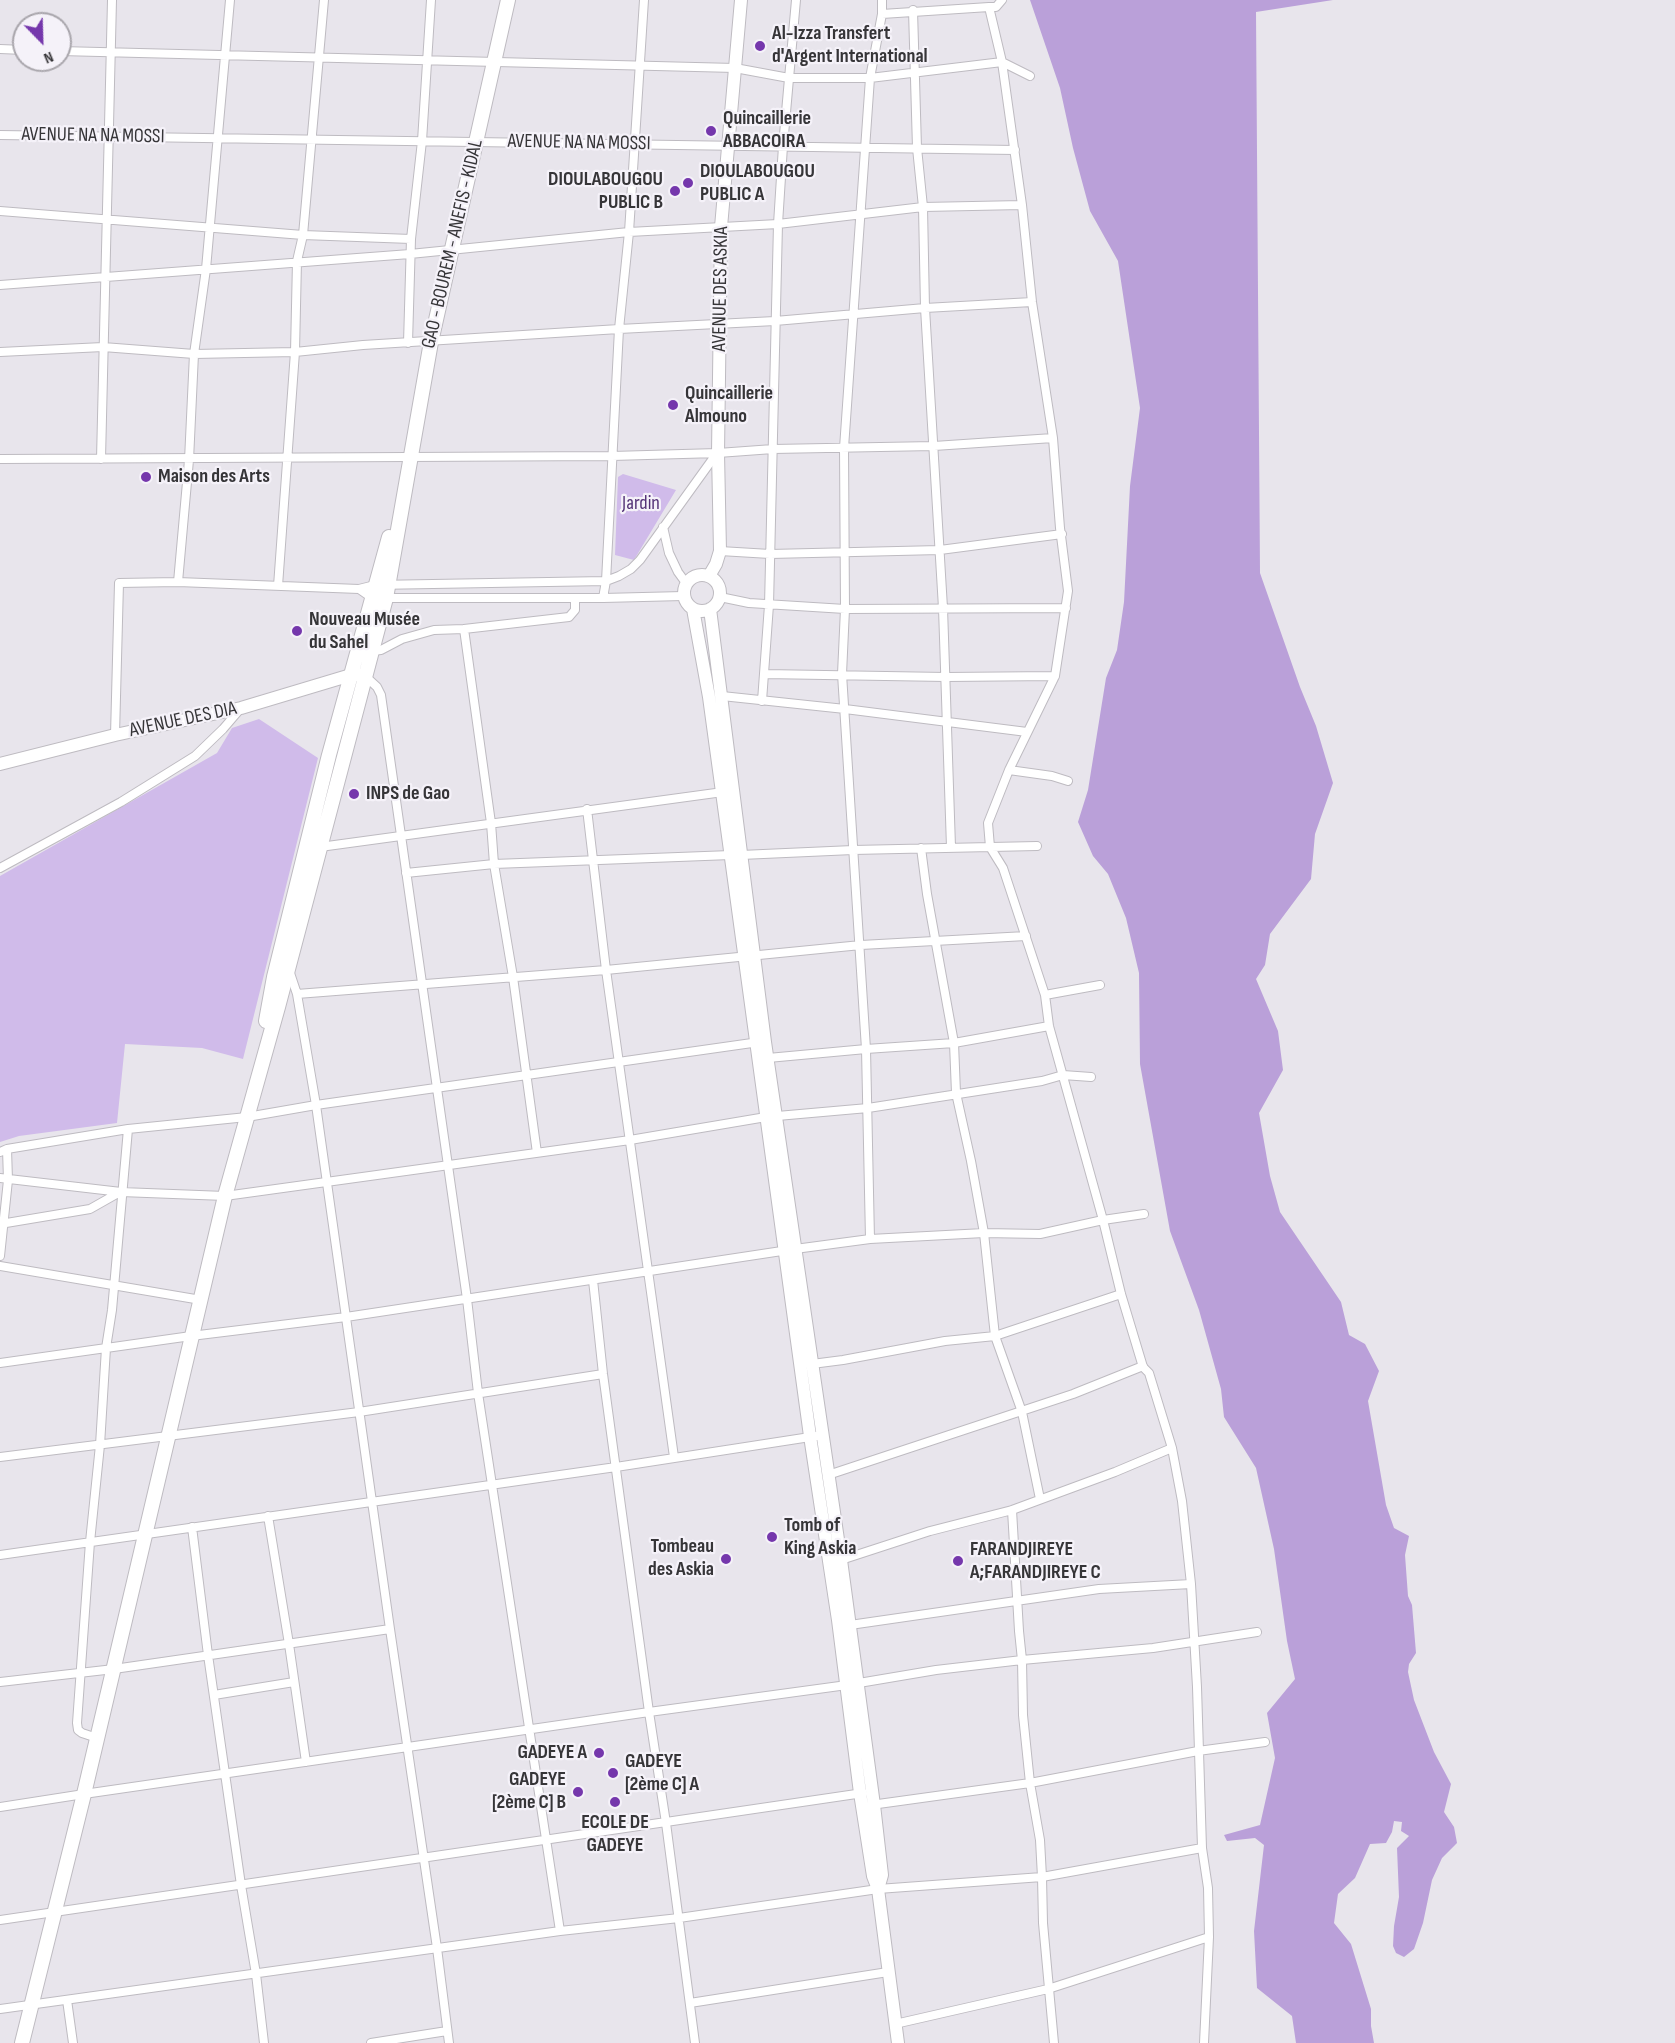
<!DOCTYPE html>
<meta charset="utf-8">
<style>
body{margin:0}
#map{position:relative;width:1675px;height:2043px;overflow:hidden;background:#e8e5ec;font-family:"Sofia Sans Condensed",sans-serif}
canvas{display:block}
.north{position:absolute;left:12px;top:12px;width:60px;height:60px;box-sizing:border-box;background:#f5f2f9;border:2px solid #a9a6ac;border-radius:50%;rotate:157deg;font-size:16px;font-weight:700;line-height:24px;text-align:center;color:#363538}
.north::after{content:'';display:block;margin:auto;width:21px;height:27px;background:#7537ac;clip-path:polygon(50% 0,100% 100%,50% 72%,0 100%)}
</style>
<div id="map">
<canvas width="1675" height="2043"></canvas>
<div class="north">N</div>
</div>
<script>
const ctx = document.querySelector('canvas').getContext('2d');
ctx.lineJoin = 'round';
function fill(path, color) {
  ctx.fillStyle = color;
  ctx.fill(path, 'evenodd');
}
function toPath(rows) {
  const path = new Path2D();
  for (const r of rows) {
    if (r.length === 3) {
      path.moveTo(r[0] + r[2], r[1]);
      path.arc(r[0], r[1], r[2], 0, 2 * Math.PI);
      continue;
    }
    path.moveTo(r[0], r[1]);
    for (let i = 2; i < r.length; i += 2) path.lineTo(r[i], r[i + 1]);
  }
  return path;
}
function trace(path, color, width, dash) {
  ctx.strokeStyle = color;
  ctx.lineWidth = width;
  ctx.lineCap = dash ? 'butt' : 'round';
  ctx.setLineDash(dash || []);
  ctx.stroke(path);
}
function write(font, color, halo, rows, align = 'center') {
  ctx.font = font + ' "Sofia Sans Condensed",sans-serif';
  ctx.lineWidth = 4.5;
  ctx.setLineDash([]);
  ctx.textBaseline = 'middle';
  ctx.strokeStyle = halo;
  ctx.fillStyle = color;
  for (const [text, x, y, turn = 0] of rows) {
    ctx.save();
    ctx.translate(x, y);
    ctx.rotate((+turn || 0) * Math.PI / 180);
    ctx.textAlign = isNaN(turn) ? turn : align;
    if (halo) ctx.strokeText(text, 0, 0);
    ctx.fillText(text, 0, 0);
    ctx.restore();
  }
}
const green = toPath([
 [623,474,676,490,634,560,615,555,618,477],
 [259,719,318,758,243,1059,202,1048,125,1044,117,1123,19,1136,0,1142,0,876,217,753,232,728]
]);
const water = toPath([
 [1030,0,1333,0,1256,12,1260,573,1300,687,1316,726,1333,783,1315,834,1311,879,1270,934,1265,965,1256,979,1278,1031,1283,1070,1259,1113,1270,1176,1280,1212,1341,1302,1349,1335,1365,1344,1379,1371,1368,1401,1386,1505,1394,1528,1409,1536,1405,1555,1408,1596,1412,1605,1416,1653,1409,1664,1408,1672,1414,1700,1434,1752,1451,1784,1444,1812,1454,1827,1457,1843,1442,1858,1432,1880,1423,1923,1414,1949,1404,1957,1396,1953,1393,1946,1394,1926,1399,1897,1397,1848,1409,1836,1401,1831,1402,1822,1394,1821,1392,1832,1386,1843,1370,1844,1355,1878,1338,1894,1334,1923,1351,1944,1371,2009,1371,2026,1374,2043,1296,2043,1292,2016,1257,1988,1254,1931,1264,1845,1255,1838,1227,1841,1224,1835,1260,1825,1275,1758,1267,1713,1295,1679,1287,1641,1274,1549,1256,1468,1224,1417,1221,1389,1199,1310,1170,1231,1140,1064,1139,973,1126,918,1108,874,1093,856,1078,822,1088,790,1106,678,1117,650,1124,602,1130,486,1140,408,1118,261,1090,211,1073,148,1060,88]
]);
const street = toPath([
 [1002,0,996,7,989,7,1002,62,1022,205,1032,302,1053,438,1060,528,1068,591,1055,676,1009,770,988,823,990,847,1003,868,1045,995,1049,1026,1103,1220,1121,1294,1143,1367,1149,1373,1172,1448,1182,1501,1191,1584,1197,1687,1202,1848,1208,1888,1209,1937,1204,2043],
 [913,10,917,148,923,207,925,308,943,608,951,847],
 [882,14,989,7],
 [0,49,24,50],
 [60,51,735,68,789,78,870,78,1002,62,1030,76],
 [0,135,1015,150],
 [0,211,303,235,411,239],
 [0,285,410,254,629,232,778,224,923,207,1022,205],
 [408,343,411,239,422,141,431,0],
 [0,352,103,347,194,354,295,352,363,345,619,329,775,321,925,308,1032,302],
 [0,459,612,456,718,453,773,449,934,446,1053,438],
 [101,459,112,0],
 [663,527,669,553,678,572,686,583],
 [720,551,770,554,940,550,1062,534],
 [178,582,189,460,194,354,206,269,230,0],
 [278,586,295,352,297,261,303,235,324,0],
 [359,589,375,585,606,581,619,576,631,569,640,560,717,453],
 [720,597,749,603,845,609,1066,608],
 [603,598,606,581,619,329,629,232,644,0],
 [464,629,491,823,494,864,513,977,537,1153],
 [372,651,381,650,402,639,434,630,464,629,569,617,575,610,575,599],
 [764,674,946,677,1055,676],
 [364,675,377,687,381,695,467,1299,478,1393,560,1931],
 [722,696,845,709,1027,732],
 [762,701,769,605,778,224,783,146,796,0],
 [115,735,119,583,178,582,359,589,372,598,603,598,683,596],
 [1009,770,1052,776,1068,781],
 [587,809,606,970,674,1457],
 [320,847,723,792],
 [921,848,927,894,954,1043,956,1093,971,1161,984,1233,995,1336,1022,1412,1040,1499],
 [741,855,853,850,1037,846],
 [0,868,121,802,195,756,223,729,241,708],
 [406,873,494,864,731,855],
 [289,970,297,994,316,1105,390,1629,437,1948,449,2043],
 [297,994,606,970,861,945,1026,936],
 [1045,995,1100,985],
 [768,1058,866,1049,954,1043,1049,1026],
 [0,1152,7,1149,128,1129,247,1117,316,1105,759,1042],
 [0,1178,121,1192,225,1196,630,1140,766,1117,868,1108,1042,1081,1063,1075,1091,1077],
 [0,1224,90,1209,120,1192],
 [870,1239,866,1049,842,674,845,609,844,448,870,78,882,14,882,0],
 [0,1256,8,1180,7,1149],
 [0,1266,201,1300],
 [593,1280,603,1374,649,1712,666,1823,695,2043],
 [0,1363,191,1336,346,1317,795,1249,870,1239,984,1233,1040,1234,1103,1220,1144,1214],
 [812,1364,843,1360,945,1341,995,1336,1121,1294],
 [0,1457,359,1412,603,1374],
 [828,1475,1073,1394,1143,1366],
 [1012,1510,1019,1631,1022,1660,1023,1715,1030,1783,1040,1840,1042,1877,1043,1923,1054,2043],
 [268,1516,289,1644,306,1762],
 [192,1527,208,1655,241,1885,256,1974,264,2043],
 [0,1555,616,1467,823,1435],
 [841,1560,930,1531,1012,1510,1115,1472,1172,1448],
 [850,1625,1099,1589,1191,1584],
 [0,1682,114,1669,390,1629],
 [214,1695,294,1682],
 [97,1738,82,1733,78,1730,77,1723,90,1542,100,1445,106,1348,112,1310,128,1129],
 [871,1805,1030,1783,1198,1751,1265,1742],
 [0,1807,84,1794,649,1712,847,1685,936,1670,1022,1660,1153,1648,1257,1632],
 [0,1920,863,1793],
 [67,2000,73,2043],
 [690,2003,888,1972],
 [0,2009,560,1931,679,1918,878,1889,1042,1877,1202,1848],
 [895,2024,1048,1989,1209,1937],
 [371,2043,447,2031]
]);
const secondary = toPath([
 [702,593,18],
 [709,576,716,564,720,551,718,453,721,227,741,0],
 [693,609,709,697,810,1436,838,1620,860,1793,873,1876,878,1889,898,2043],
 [710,609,765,1042,841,1560,874,1805,882,1875,878,1889],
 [0,764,115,735,241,708,351,675,364,675]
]);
const primary = toPath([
 [266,1021,274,977,329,755,389,537],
 [22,2043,84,1794,225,1196,278,1007,386,598,431,342,508,0]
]);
const markers = [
 [760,46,6,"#7537ac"],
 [711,131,6,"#7537ac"],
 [688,183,6,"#7537ac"],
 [675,191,6,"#7537ac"],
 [673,405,6,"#7537ac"],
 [146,477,6,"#7537ac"],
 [297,631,6,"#7537ac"],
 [354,794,6,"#7537ac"],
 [772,1537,6,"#7537ac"],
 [726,1559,6,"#7537ac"],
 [958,1561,6,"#7537ac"],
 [599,1753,6,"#7537ac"],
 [613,1773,6,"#7537ac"],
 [578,1792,6,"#7537ac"],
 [615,1802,6,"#7537ac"]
];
const poiNames = [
 ["Al-Izza Transfert",772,34],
 ["d'Argent International",772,57],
 ["Quincaillerie",723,119],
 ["ABBACOIRA",723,142],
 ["DIOULABOUGOU",700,172],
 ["PUBLIC A",700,195],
 ["DIOULABOUGOU",663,180,"right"],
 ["PUBLIC B",663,203,"right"],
 ["Quincaillerie",685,394],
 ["Almouno",685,417],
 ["Maison des Arts",158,477],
 ["Nouveau Musée",309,620],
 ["du Sahel",309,643],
 ["INPS de Gao",366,794],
 ["Tomb of",784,1526],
 ["King Askia",784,1549],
 ["Tombeau",714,1547,"right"],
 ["des Askia",714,1570,"right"],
 ["FARANDJIREYE",970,1550],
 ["A;FARANDJIREYE C",970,1573],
 ["GADEYE A",587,1753,"right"],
 ["GADEYE",625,1762],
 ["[2ème C] A",625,1785],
 ["GADEYE",566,1780,"right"],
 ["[2ème C] B",566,1803,"right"],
 ["ECOLE DE",615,1823,"center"],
 ["GADEYE",615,1846,"center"]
];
const streetNames = [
 ["AVENUE NA NA MOSSI",93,136,1],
 ["AVENUE NA NA MOSSI",579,143,1],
 ["GAO - BOUREM - ANEFIS - KIDAL",453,244,-77],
 ["AVENUE DES ASKIA",721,289,-89],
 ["AVENUE DES DIA",183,720,-12]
];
const parkNames = [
 ["Jardin",641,504]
];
fill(green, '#d0bbea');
fill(water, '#baa0d9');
trace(street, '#bebbc1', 10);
trace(secondary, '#bebbc1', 14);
trace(primary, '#bebbc1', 16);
trace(street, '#fff', 8);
trace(secondary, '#fff', 12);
trace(primary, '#fff', 14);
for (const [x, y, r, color] of markers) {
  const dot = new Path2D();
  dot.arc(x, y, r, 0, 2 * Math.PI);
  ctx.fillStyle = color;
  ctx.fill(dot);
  trace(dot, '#f5f2f9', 2);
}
write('bold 20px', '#363538', '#f5f2f9', poiNames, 'left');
write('20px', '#363538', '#f5f2f9', streetNames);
write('20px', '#533176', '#f5f2f9', parkNames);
</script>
